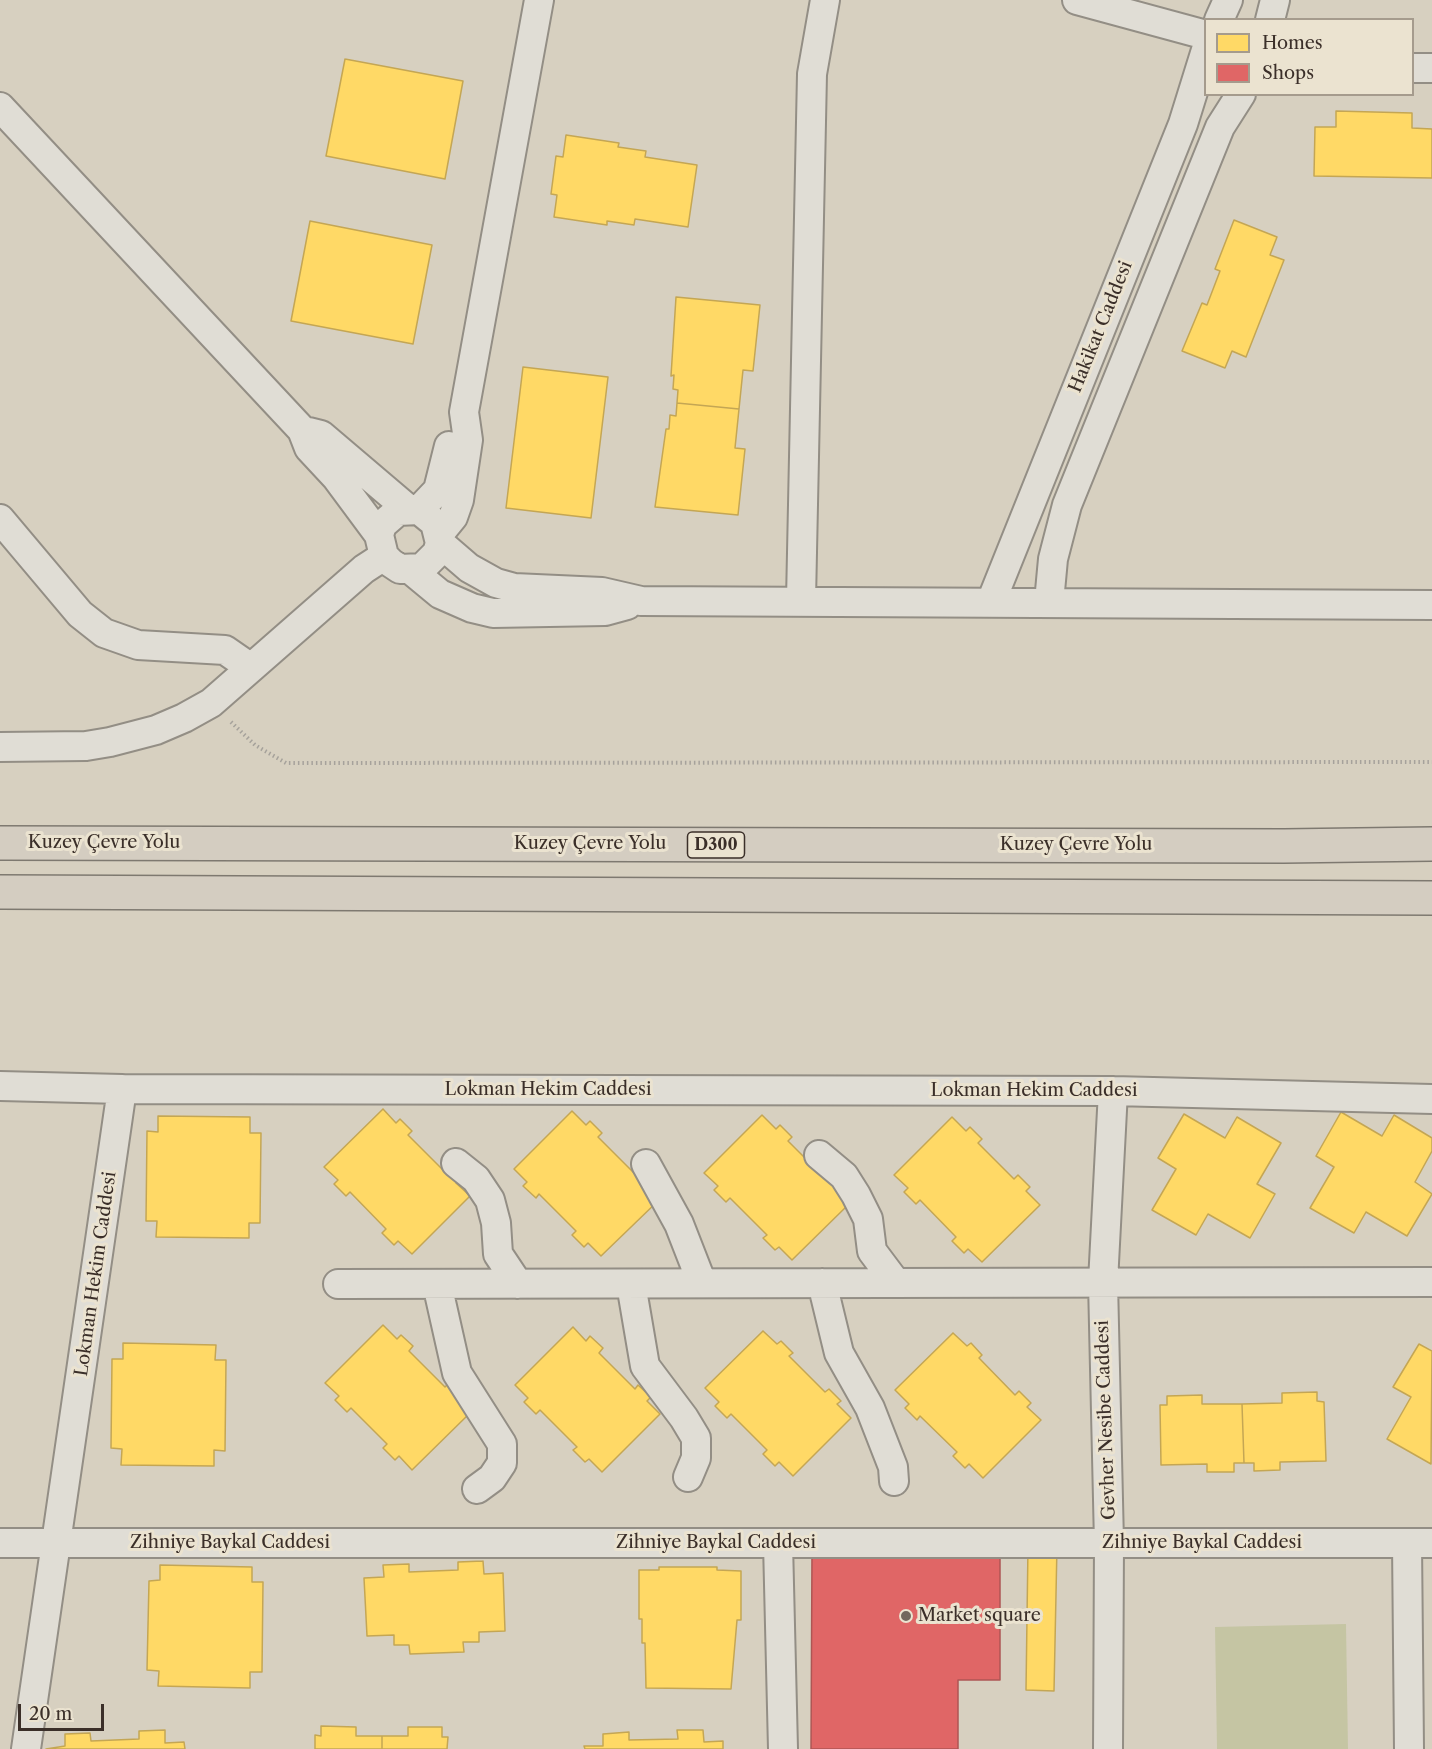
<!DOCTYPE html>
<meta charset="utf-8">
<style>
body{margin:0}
#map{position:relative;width:1432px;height:1749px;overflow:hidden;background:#d7d0c0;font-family:"Libre Caslon Text",serif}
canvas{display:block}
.legend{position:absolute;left:1204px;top:18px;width:210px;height:78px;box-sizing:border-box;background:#ebe3d0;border:2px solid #a59b8d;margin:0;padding:8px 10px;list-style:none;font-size:18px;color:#3b2f29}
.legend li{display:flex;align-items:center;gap:12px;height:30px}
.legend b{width:30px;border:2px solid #a59b8d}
.scale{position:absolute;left:18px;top:1704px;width:86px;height:27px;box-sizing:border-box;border:3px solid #3b2f29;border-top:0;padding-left:8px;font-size:18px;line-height:21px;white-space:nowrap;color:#3b2f29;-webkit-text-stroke:4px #ebe3d0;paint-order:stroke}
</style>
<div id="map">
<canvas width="1432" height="1749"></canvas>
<ul class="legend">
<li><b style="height:16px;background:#ffd966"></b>Homes</li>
<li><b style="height:16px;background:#e06666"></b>Shops</li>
</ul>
<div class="scale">20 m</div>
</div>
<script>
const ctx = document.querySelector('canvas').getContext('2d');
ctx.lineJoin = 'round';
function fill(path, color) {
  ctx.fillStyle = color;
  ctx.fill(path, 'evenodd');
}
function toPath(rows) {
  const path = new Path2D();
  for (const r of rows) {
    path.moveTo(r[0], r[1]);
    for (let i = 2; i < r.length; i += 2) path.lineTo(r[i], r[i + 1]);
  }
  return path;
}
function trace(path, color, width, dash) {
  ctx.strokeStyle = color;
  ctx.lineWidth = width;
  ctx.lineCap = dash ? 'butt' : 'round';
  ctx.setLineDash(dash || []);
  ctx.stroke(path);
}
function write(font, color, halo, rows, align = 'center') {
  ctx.font = font + ' "Libre Caslon Text",serif';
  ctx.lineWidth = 6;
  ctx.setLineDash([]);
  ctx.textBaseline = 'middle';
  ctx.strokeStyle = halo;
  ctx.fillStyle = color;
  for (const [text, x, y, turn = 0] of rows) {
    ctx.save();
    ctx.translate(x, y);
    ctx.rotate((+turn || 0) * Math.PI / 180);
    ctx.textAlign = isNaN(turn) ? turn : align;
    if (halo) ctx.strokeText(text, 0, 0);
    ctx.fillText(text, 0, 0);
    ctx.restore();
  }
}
const green = toPath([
 [1346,1624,1348,1749,1217,1749,1215,1627]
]);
const homes = toPath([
 [345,59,463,81,445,179,326,156,345,59],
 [1336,111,1412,113,1412,128,1432,129,1432,178,1314,176,1315,127,1336,127,1336,111],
 [566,135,619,143,618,147,646,151,645,157,697,165,688,227,635,219,634,225,607,221,607,225,554,217,557,195,551,194,556,156,563,157,566,135],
 [1234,220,1277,237,1270,255,1284,260,1246,357,1232,351,1225,368,1182,351,1202,303,1207,305,1220,271,1215,269,1234,220],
 [310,221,432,245,413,344,291,321,310,221],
 [676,297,760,305,753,371,743,370,739,409,677,403,678,390,673,389,674,375,671,376,676,297],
 [523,367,608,377,591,518,506,508,523,367],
 [677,403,739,409,735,448,745,449,738,515,655,507,666,429,669,429,670,415,676,416,677,403],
 [383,1109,396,1123,400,1119,412,1131,408,1135,444,1171,448,1167,460,1179,456,1183,470,1196,412,1254,398,1241,394,1245,382,1233,386,1229,350,1192,346,1196,334,1184,338,1180,324,1167,383,1109],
 [572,1111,586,1125,590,1121,602,1133,598,1137,634,1173,638,1169,660,1199,601,1256,588,1243,584,1247,572,1235,576,1231,539,1194,536,1198,523,1186,527,1182,514,1169,572,1111],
 [1341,1112,1382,1136,1394,1115,1432,1138,1432,1151,1415,1182,1432,1194,1407,1236,1366,1212,1354,1233,1310,1208,1334,1167,1316,1156,1341,1112],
 [1184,1114,1225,1138,1237,1117,1281,1143,1257,1184,1275,1194,1250,1238,1208,1214,1196,1235,1152,1210,1176,1169,1158,1158,1184,1114],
 [762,1115,776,1129,780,1125,792,1137,788,1141,824,1177,840,1185,850,1203,792,1260,779,1247,775,1250,763,1238,767,1235,730,1198,726,1202,714,1190,718,1186,704,1173,762,1115],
 [158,1116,250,1117,250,1133,261,1133,260,1223,249,1223,249,1238,156,1237,157,1221,146,1221,147,1131,158,1132,158,1116],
 [952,1117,966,1131,970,1127,982,1139,978,1143,1014,1179,1018,1175,1030,1187,1026,1191,1040,1205,982,1262,968,1249,964,1253,952,1241,956,1237,920,1200,916,1204,904,1192,908,1188,894,1175,952,1117],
 [383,1325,397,1339,401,1335,413,1346,409,1351,445,1387,449,1383,471,1412,412,1470,399,1456,395,1460,383,1448,387,1444,351,1408,347,1412,335,1400,339,1396,325,1383,383,1325],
 [573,1327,586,1341,590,1336,603,1348,599,1353,635,1389,638,1385,651,1397,647,1401,660,1414,602,1472,589,1459,585,1462,573,1450,577,1447,540,1410,536,1414,524,1402,528,1398,515,1385,573,1327],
 [763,1331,777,1344,781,1341,793,1353,789,1356,825,1392,829,1389,841,1401,837,1404,851,1418,793,1476,779,1462,775,1466,763,1454,767,1450,731,1414,727,1418,715,1406,719,1402,705,1388,763,1331],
 [953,1333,967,1346,971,1343,982,1355,979,1358,1015,1395,1019,1391,1031,1403,1027,1407,1041,1420,983,1478,969,1464,965,1468,953,1456,957,1452,920,1416,917,1420,905,1408,909,1404,895,1390,953,1333],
 [123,1343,216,1345,215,1360,226,1360,225,1451,214,1450,214,1466,121,1465,122,1449,111,1448,112,1359,123,1359,123,1343],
 [1419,1344,1432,1351,1431,1464,1387,1439,1411,1397,1393,1387,1419,1344],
 [1317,1392,1317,1401,1324,1402,1326,1461,1280,1462,1280,1470,1254,1471,1254,1463,1244,1463,1242,1404,1282,1403,1282,1393,1317,1392],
 [1202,1395,1202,1404,1242,1404,1244,1463,1234,1463,1234,1472,1207,1472,1207,1464,1161,1465,1160,1405,1167,1405,1167,1396,1202,1395],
 [1028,1546,1057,1546,1054,1691,1026,1690,1028,1546],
 [483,1561,484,1574,503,1573,505,1631,479,1632,479,1642,463,1642,464,1652,410,1654,409,1645,394,1645,394,1635,367,1636,364,1578,384,1577,383,1565,409,1564,409,1572,458,1570,458,1562,483,1561],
 [160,1565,252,1567,252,1582,263,1582,262,1672,250,1672,250,1688,158,1686,159,1671,147,1670,149,1581,160,1580,160,1565],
 [659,1567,717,1567,717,1570,741,1571,741,1620,737,1620,731,1689,646,1688,645,1643,642,1643,642,1619,639,1619,639,1570,659,1570,659,1567],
 [321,1726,356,1727,356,1736,382,1736,382,1749,315,1749,315,1735,321,1736,321,1726],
 [408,1727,442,1727,442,1737,448,1737,447,1749,382,1749,382,1736,408,1736,408,1727],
 [165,1730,165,1743,184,1742,185,1749,46,1749,65,1746,65,1734,90,1733,91,1741,139,1739,139,1731,165,1730],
 [677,1730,703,1730,704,1742,723,1741,723,1749,585,1749,584,1746,603,1746,603,1734,629,1732,629,1740,678,1739,677,1730]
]);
const shops = toPath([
 [812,1552,1000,1553,1000,1680,958,1680,958,1749,811,1749,812,1552]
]);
const path = toPath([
 [231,722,255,745,286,763,1432,762]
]);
const minor = toPath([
 [1077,0,1206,35],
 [1219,20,1228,0],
 [1270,20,1275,0],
 [1412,68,1432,68],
 [0,107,302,430,309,448,336,477,379,535,384,556,391,563,400,569,422,568,437,553,440,543,435,523,419,510,398,511,382,525,379,535],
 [309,432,321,435,408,509],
 [419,510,438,490,449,446],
 [0,519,80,614,104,633,138,645,225,650,251,668],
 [440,533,453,517,459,500,468,440,464,412,539,0],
 [440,543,469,568,496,583,514,588,602,592,641,601,1432,605],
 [411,570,440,594,472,608,493,613,605,611,627,605],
 [801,600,812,74,825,0],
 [991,602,1183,124,1206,50],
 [1049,602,1053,559,1067,505,1220,127,1241,94],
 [0,747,86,746,110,742,156,730,184,718,211,703,364,569,384,556],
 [0,1086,122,1089],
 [819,1155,844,1176,856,1195,868,1219,872,1251,896,1283],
 [456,1163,476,1179,490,1200,496,1223,498,1254,518,1284],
 [646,1164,679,1224,702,1283],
 [822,1283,839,1353,870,1408,893,1467,894,1481],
 [338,1284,1432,1282],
 [437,1284,457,1373,502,1444,502,1463,492,1478,477,1489],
 [631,1284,645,1366,684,1418,696,1438,696,1458,688,1477],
 [0,1543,1432,1543],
 [778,1543,783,1749],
 [1407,1543,1409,1749],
 [26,1749,122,1089,1113,1091,1432,1099],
 [1108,1749,1109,1543,1103,1282,1113,1091]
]);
const highway = toPath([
 [0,843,1284,846,1432,844],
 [0,892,1432,898]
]);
const markers = [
 [906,1616,6,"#72675e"]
];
const shields = [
 [716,845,57]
];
const shieldNames = [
 ["D300",716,845]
];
const streetNames = [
 ["Hakikat Caddesi",1101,327,-68],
 ["Kuzey Çevre Yolu",104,843],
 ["Kuzey Çevre Yolu",590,844],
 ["Kuzey Çevre Yolu",1076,845],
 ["Lokman Hekim Caddesi",548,1090],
 ["Lokman Hekim Caddesi",1034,1091],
 ["Lokman Hekim Caddesi",96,1274,-82],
 ["Gevher Nesibe Caddesi",1106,1420,-92],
 ["Zihniye Baykal Caddesi",230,1543],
 ["Zihniye Baykal Caddesi",716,1543],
 ["Zihniye Baykal Caddesi",1202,1543]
];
const poiNames = [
 ["Market square",918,1616]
];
fill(green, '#c5c5a3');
fill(homes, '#ffd966');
trace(homes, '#c4a654', 1.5);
fill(shops, '#e06666');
trace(shops, '#ae5654', 1.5);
trace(minor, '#938e85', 32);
trace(highway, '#7e7970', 36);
trace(path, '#a6a29b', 4, [1.5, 3]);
trace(minor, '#e0ddd5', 28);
trace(highway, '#d4cdc1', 33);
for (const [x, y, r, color] of markers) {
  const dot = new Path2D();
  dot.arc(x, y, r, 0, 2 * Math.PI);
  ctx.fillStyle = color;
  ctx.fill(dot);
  trace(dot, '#ebe3d0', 2);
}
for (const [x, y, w] of shields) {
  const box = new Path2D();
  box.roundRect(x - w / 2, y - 13, w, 26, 4.5);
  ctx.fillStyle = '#ebe3d0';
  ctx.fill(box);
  trace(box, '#3b2f29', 1.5);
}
write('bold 16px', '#3b2f29', null, shieldNames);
write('18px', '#3b2f29', '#ebe3d0', streetNames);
write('18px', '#3b2f29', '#ebe3d0', poiNames, 'left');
</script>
